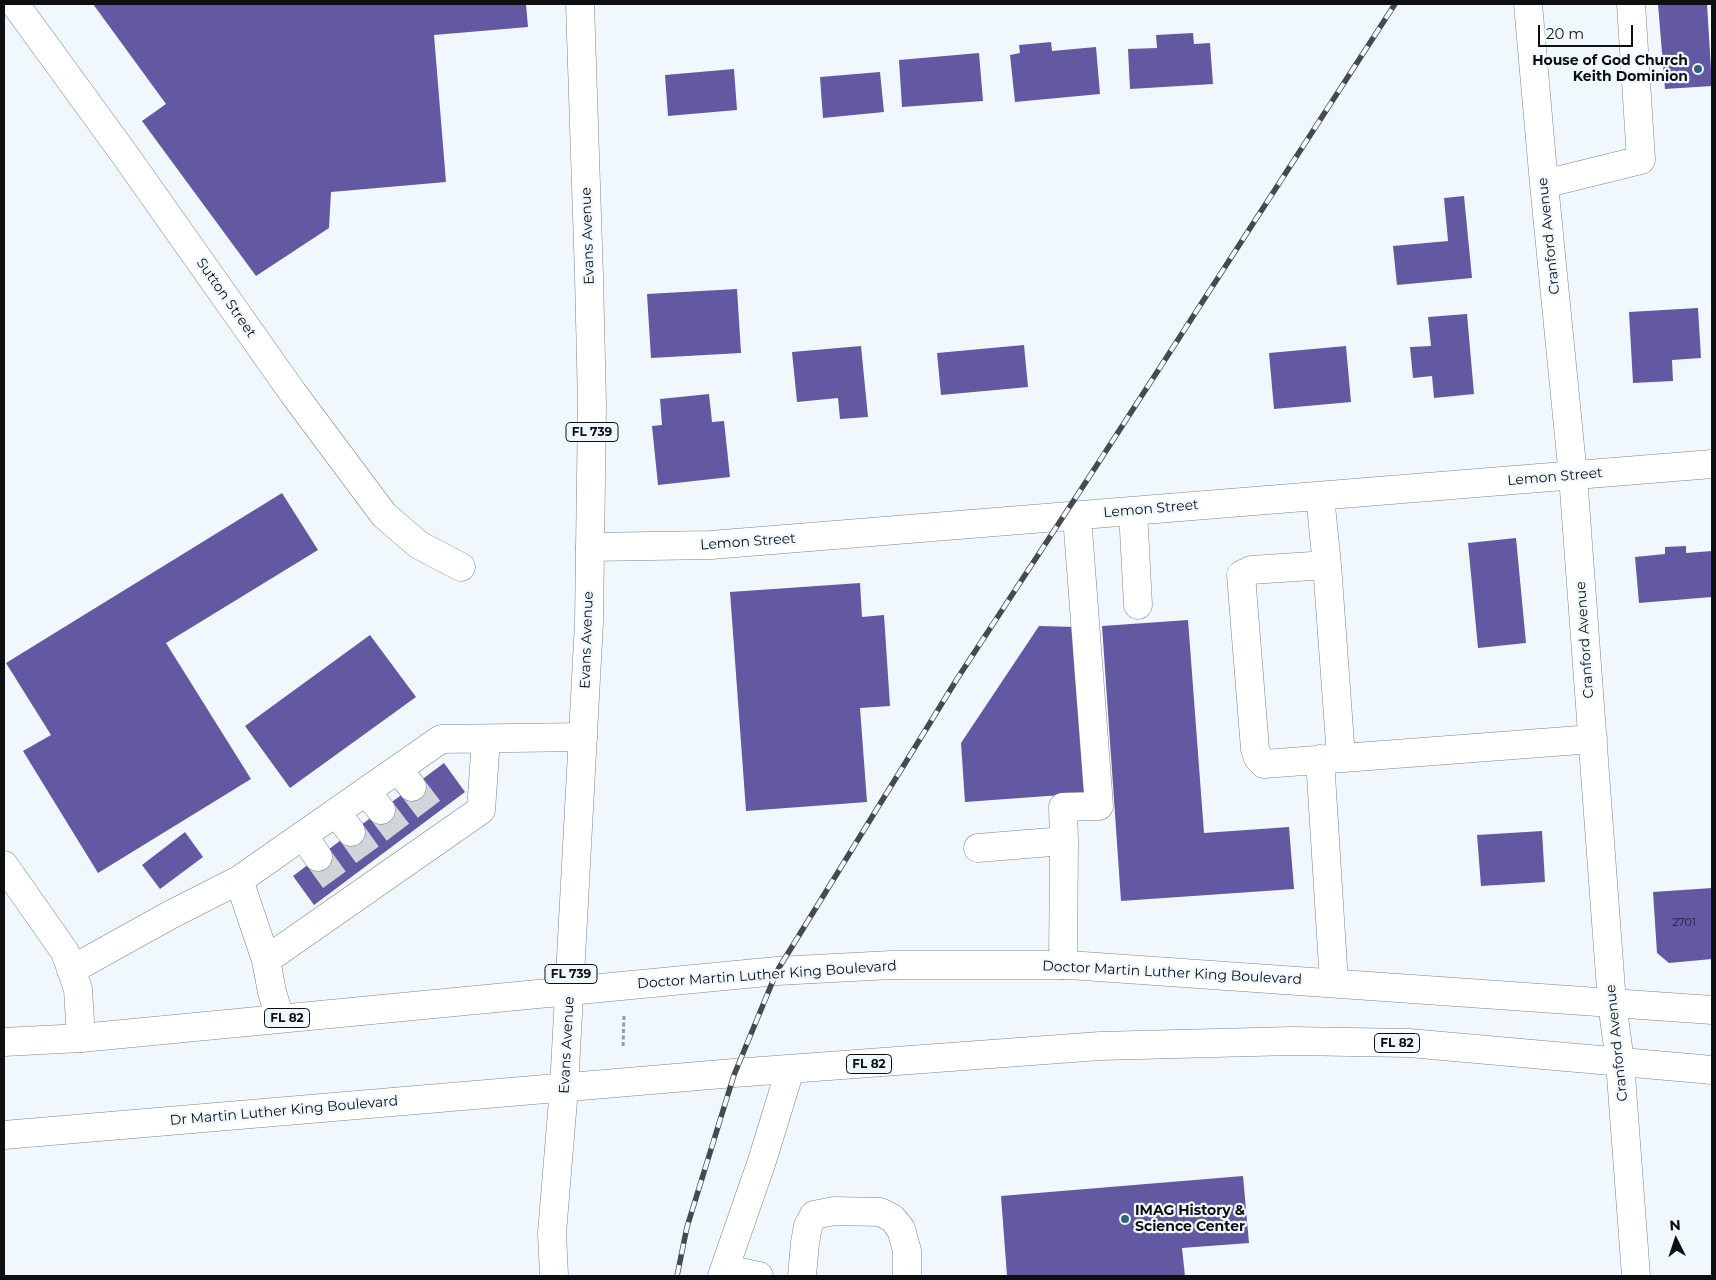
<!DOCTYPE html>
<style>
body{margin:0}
#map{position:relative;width:1716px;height:1280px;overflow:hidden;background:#f1f8fd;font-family:Montserrat,sans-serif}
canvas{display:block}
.frame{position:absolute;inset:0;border:5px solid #0d0f11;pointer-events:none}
.north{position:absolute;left:1651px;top:1215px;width:50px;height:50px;-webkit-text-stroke:4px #f1f8fd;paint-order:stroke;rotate:356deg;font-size:14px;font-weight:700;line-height:20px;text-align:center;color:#0d0f11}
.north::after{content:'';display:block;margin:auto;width:18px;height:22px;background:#0d0f11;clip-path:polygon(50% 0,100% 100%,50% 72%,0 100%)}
.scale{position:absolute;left:1538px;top:25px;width:95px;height:22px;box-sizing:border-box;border:2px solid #0d0f11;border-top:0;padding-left:6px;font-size:15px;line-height:18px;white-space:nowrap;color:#0d0f11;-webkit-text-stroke:4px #f1f8fd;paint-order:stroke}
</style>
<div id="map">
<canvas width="1716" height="1280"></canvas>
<div class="frame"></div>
<div class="north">N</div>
<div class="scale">20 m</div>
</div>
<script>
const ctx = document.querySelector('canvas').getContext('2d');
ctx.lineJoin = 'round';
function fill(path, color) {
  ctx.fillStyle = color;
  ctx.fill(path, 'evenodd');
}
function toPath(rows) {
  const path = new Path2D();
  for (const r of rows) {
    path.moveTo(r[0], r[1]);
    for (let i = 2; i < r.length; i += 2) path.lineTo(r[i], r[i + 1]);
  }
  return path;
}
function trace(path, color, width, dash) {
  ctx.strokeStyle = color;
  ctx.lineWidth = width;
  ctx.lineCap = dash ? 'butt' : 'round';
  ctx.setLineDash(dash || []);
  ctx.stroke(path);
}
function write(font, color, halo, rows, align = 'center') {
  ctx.font = font + ' Montserrat,sans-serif';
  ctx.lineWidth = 4.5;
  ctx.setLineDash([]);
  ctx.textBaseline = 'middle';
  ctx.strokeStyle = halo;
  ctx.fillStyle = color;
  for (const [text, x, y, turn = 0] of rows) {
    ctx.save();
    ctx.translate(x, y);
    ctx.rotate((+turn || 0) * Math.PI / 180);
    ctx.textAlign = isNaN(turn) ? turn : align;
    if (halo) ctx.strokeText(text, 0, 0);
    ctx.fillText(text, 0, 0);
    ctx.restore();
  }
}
const building = toPath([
 [93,4,526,4,528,27,434,35,446,182,331,192,329,228,256,276,142,121,166,104],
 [1658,4,1707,4,1712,86,1665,89],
 [1193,33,1194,44,1210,43,1213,84,1130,89,1128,49,1157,48,1156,35],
 [1051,42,1052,51,1096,47,1100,94,1015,102,1010,55,1020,53,1019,45],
 [979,53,983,101,902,107,899,60],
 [734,69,737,110,668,116,665,75],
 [880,72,884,112,823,118,820,77],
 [1464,196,1472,278,1397,285,1393,246,1448,241,1444,198],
 [737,289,741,353,651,358,647,294],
 [1698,308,1701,358,1672,360,1673,381,1633,383,1629,312],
 [1467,314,1474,394,1434,398,1432,376,1413,378,1410,347,1431,346,1428,317],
 [1024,345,1028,387,941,395,937,353],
 [861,346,868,417,840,419,838,398,797,402,792,352],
 [1346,346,1351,402,1274,409,1269,353],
 [709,394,712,422,724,421,730,477,658,485,652,426,662,425,660,399],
 [282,493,318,550,166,643,251,779,98,873,23,751,51,735,6,663],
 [1516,538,1526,643,1478,648,1468,543],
 [1686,546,1686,553,1712,551,1712,597,1639,603,1635,557,1665,554,1665,547],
 [860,583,862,617,884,615,890,706,860,708,867,802,746,811,730,592],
 [1188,620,1204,833,1289,827,1294,889,1121,901,1102,626],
 [1039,626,1077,627,1089,793,965,802,961,743],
 [370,635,416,697,290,788,245,726],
 [444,763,465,792,314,905,293,876],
 [1542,831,1545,882,1481,886,1477,835],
 [185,832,203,857,160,889,142,865],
 [1712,888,1712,959,1669,963,1657,953,1653,892],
 [1243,1176,1249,1243,1182,1248,1185,1276,1007,1276,1001,1196]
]);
const minorTunnel = toPath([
 [412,787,434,816],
 [381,810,403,839],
 [351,832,372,861],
 [318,857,339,886]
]);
const path = toPath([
 [623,1046,624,1016]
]);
const minor = toPath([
 [15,4,125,155,293,393,384,515,419,545,461,567],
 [1528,4,1544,184,1573,476,1612,1003,1620,1062,1636,1276],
 [1544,184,1641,160,1631,4],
 [1320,496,1327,565,1341,757],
 [1133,511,1138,605],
 [590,547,711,545,1712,464],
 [1327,565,1251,570,1241,575,1255,749,1258,758,1264,764,1593,739],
 [1320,759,1334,983],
 [398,769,412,787],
 [366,792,381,810],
 [336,812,351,832],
 [303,835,318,857],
 [1064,841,1063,807,1099,806,1077,516],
 [978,848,1064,841,1063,965],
 [4,865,65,952,78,989,81,1038],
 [266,960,481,810,486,739],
 [71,970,170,915,239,880],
 [280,1018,272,992,266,960,239,880,441,739,583,737],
 [725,1269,759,1276],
 [722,1276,762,1161,790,1070],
 [802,1276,805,1243,808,1226,814,1215,834,1211,880,1212,892,1218,901,1229,907,1251,907,1276]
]);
const major = toPath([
 [4,1042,81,1038,777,971,891,965,1069,965,1712,1010],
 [4,1135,734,1073,1100,1046,1292,1041,1409,1043,1712,1070],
 [554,1276,552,1233,564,1088,589,622,592,405,589,276,580,4]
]);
const rail = toPath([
 [677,1276,687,1227,734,1075,777,971,957,679,1095,468,1395,4]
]);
const markers = [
 [1698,69,5,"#2c637e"],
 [1125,1219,5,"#2c637e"]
];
const numberNames = [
 ["2701",1684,923]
];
const shields = [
 [592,432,52],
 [571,974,52],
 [287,1018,45],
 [1397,1043,45],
 [869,1064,45]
];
const shieldNames = [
 ["FL 739",592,432],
 ["FL 739",571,974],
 ["FL 82",287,1018],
 ["FL 82",1397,1043],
 ["FL 82",869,1064]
];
const poiNames = [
 ["House of God Church",1688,61],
 ["Keith Dominion",1688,77],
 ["IMAG History &",1135,1211,"left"],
 ["Science Center",1135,1227,"left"]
];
const streetNames = [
 ["Evans Avenue",588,236,-92],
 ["Cranford Avenue",1549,236,-96],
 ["Sutton Street",226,298,55],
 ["Lemon Street",1555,477,-5],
 ["Lemon Street",1151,509,-5],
 ["Lemon Street",748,542,-4],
 ["Evans Avenue",587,640,-88],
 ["Cranford Avenue",1585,640,-94],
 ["Doctor Martin Luther King Boulevard",1172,973,3],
 ["Doctor Martin Luther King Boulevard",767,975,-4],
 ["Cranford Avenue",1617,1043,-96],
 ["Evans Avenue",567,1045,-87],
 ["Dr Martin Luther King Boulevard",284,1111,-5]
];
fill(building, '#6358a2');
trace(minorTunnel, '#cfd5da', 28, [28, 14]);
trace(minor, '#7d8387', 29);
trace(major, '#7d8387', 29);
trace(path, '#959a9e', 3, [4, 2.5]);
trace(minor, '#fff', 28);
trace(major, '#fff', 28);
trace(rail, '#474a4d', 5.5);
trace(rail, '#f1f8fd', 4, [11]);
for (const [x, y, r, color] of markers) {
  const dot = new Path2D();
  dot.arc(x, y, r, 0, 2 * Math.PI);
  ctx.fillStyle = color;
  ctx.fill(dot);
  trace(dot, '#f1f8fd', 2);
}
write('11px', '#222135', null, numberNames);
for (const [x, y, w] of shields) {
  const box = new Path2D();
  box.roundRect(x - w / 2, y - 9.5, w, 19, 4);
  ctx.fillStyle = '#f1f8fd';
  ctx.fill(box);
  trace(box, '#0d0f11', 1);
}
write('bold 12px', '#0d0f11', null, shieldNames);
write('bold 14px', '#0d0f11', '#f1f8fd', poiNames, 'right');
write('14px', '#0d0f11', '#f1f8fd', streetNames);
</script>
